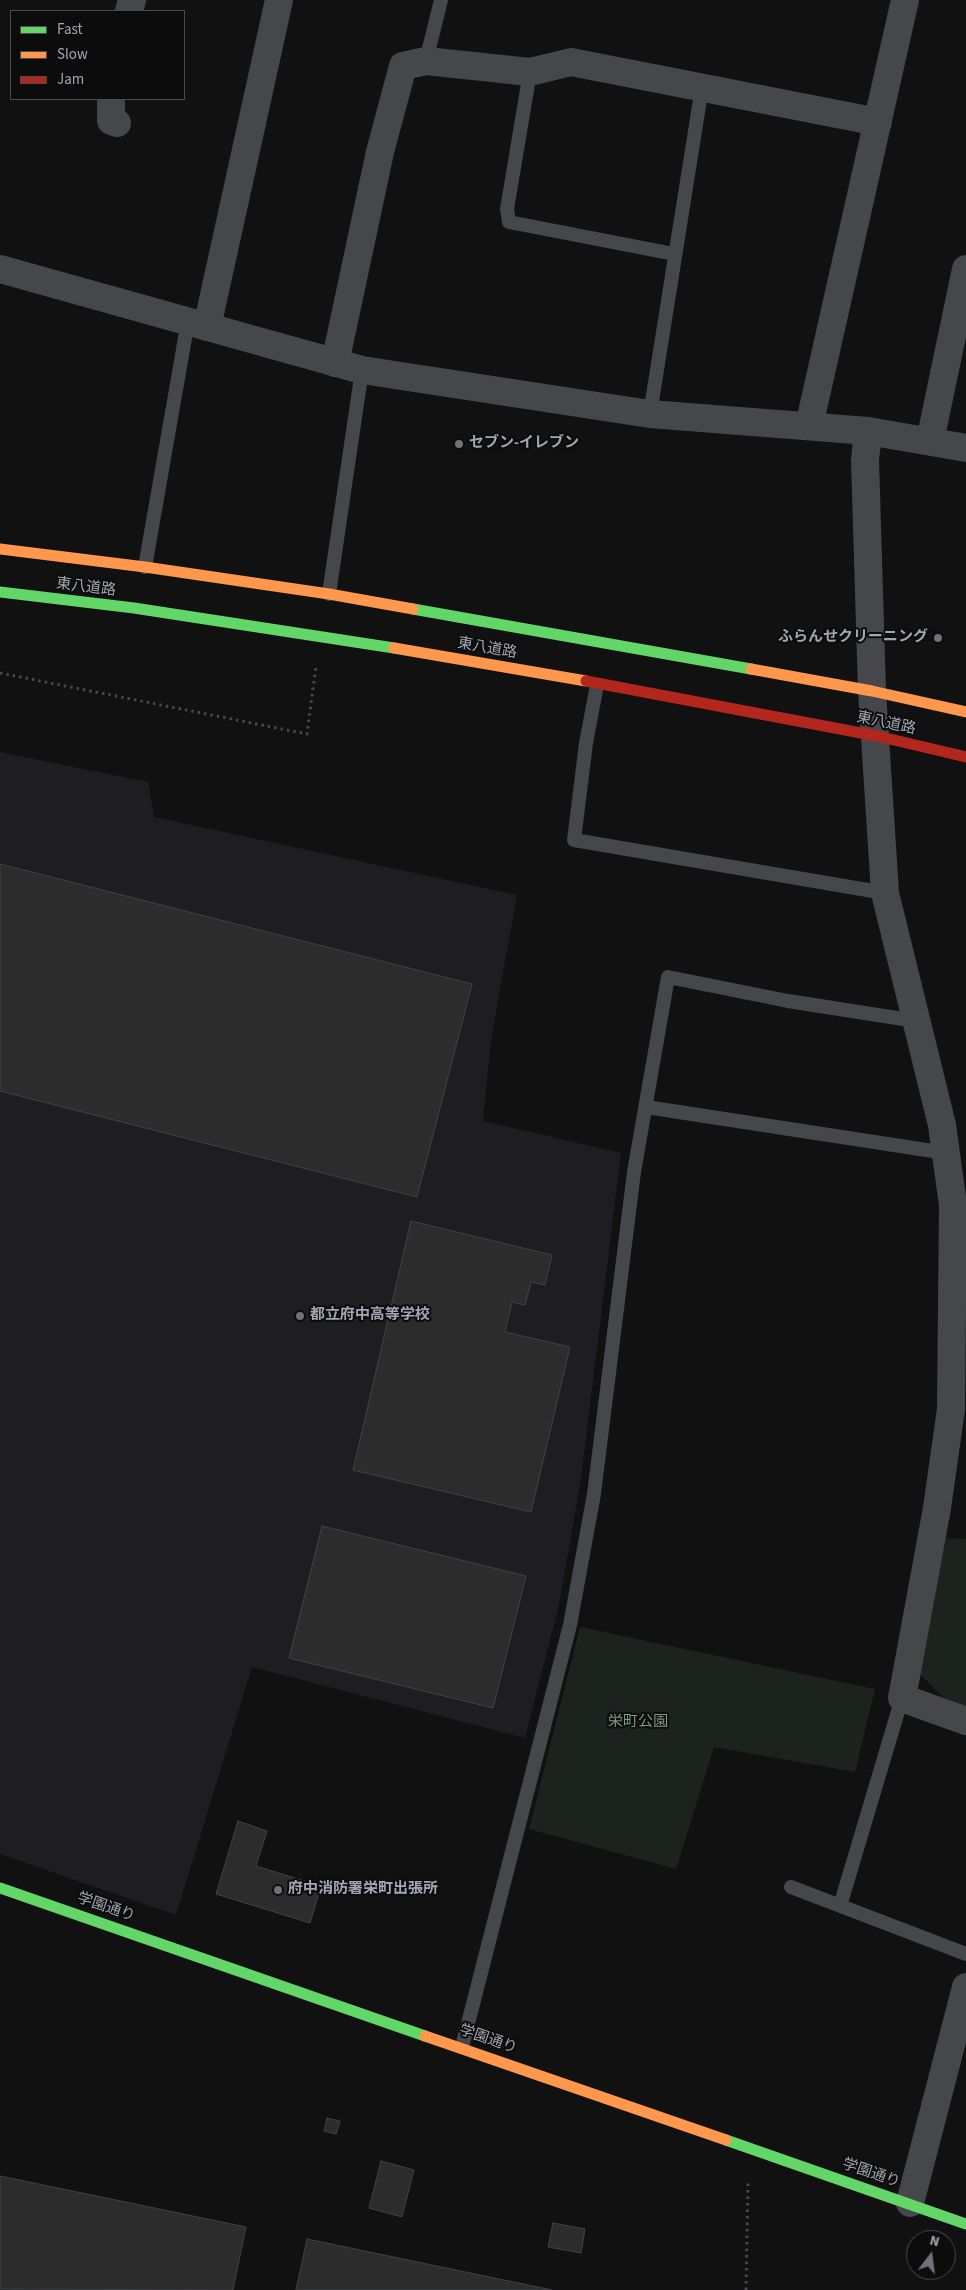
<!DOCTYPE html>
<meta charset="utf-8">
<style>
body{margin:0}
#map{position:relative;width:966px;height:2290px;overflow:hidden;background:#111112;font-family:"Source Sans 3",sans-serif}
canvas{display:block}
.legend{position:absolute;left:10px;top:10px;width:175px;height:90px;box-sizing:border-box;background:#0c0c0d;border:1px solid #484a4f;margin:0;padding:6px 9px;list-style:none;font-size:15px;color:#a3a6b2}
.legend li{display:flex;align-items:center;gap:10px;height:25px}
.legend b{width:25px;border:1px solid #484a4f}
.north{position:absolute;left:906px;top:2230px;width:50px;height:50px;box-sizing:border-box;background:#0c0c0d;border:1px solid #484a4f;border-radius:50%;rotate:15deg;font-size:14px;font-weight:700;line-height:20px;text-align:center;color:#a3a6b2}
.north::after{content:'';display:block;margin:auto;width:18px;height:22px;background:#70727a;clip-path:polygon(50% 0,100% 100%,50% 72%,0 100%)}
</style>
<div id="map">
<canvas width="966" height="2290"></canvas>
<ul class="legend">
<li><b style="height:6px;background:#63d668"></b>Fast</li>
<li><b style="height:6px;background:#ff974d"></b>Slow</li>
<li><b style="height:6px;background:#b3261e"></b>Jam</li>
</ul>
<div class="north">N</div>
</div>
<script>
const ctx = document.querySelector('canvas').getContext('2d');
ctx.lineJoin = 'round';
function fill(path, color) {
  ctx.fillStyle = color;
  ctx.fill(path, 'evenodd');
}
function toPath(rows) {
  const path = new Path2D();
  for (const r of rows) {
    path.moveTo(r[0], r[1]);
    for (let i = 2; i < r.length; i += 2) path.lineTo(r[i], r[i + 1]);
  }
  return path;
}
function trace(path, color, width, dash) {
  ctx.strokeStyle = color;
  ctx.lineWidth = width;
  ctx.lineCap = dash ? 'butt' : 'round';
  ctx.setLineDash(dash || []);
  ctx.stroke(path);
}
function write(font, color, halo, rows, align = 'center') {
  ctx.font = font + ' "Source Sans 3","Noto Sans JP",sans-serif';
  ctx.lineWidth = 4;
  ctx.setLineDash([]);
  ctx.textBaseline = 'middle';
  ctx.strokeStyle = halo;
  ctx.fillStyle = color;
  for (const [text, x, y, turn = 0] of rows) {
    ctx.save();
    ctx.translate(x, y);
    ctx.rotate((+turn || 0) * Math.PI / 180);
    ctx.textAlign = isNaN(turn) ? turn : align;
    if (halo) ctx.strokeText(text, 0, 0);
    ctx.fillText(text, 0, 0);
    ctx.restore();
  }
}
const built = toPath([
 [0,752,148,782,154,817,517,895,491,1040,483,1121,621,1153,581,1478,559,1605,525,1738,252,1667,176,1915,0,1854]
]);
const green = toPath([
 [944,1538,966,1539,966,1712,955,1710,919,1673],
 [580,1627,875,1689,855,1772,714,1747,676,1869,529,1829]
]);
const building = toPath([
 [0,864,472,984,417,1197,0,1091,0,864],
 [411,1221,552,1255,545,1285,531,1282,525,1305,512,1302,505,1332,570,1347,531,1512,353,1470,411,1221],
 [322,1526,526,1576,493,1708,289,1658,322,1526],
 [238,1821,267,1831,256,1866,321,1886,310,1923,216,1894,238,1821],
 [327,2118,340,2121,336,2134,324,2131,327,2118],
 [381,2161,414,2170,402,2217,369,2208,381,2161],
 [0,2176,246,2227,233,2290,0,2289,0,2176],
 [553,2223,585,2229,581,2253,548,2247,553,2223],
 [307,2239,552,2290,296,2290,307,2239]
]);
const path = toPath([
 [0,673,307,734,316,666],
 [746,2290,748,2181]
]);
const lane = toPath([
 [426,61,441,0],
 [530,72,507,209,509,222,674,254],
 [650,414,702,87],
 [145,567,188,321],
 [329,594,362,370],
 [597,685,586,743,574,840,885,893],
 [646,1107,946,1153],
 [791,1887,966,1954],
 [840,1906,902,1698],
 [462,2047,570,1625,594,1494,634,1172,668,977,788,1001,916,1021]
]);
const street = toPath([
 [129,11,132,0],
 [111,99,111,121,117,123],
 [0,269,362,370,650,414,868,431,966,448],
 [207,327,279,0],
 [335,363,380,152,403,66,426,61,530,72,571,62,878,122],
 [809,426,905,0],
 [868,431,865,460,872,691,885,893,942,1125,953,1205,951,1409,937,1508,902,1698,966,1721],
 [930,441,966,269],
 [910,2203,966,1987]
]);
const fast = toPath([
 [0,592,134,608,394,648],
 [413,609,751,669],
 [0,1888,425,2036],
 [726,2140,966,2224]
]);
const slow = toPath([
 [0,549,145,567,329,594,413,609],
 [394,648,586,681],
 [751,669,872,691,966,712],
 [425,2036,726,2140]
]);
const jam = toPath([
 [586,681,877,736,966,757]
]);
const markers = [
 [459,444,5,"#70727a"],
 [938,638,5,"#70727a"],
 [300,1316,5,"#70727a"],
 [278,1890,5,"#70727a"]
];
const poiNames = [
 ["セブン-イレブン",469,444],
 ["ふらんせクリーニング",928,638,"right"],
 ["都立府中高等学校",310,1316],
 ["府中消防署栄町出張所",288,1890]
];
const streetNames = [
 ["東八道路",86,588,7],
 ["東八道路",487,649,10],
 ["東八道路",886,724,12],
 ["学園通り",106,1908,19],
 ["学園通り",488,2040,19],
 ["学園通り",871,2174,19]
];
const parkNames = [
 ["栄町公園",638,1723]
];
fill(built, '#1e1e20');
fill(green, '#1c221d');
fill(building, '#2c2c2d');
trace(building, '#414245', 1);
trace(path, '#47484c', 3, [2.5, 4]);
trace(lane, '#46474a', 14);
trace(street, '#46474a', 28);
trace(fast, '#63d668', 11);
trace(slow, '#ff974d', 11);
trace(jam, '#b3261e', 11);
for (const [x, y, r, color] of markers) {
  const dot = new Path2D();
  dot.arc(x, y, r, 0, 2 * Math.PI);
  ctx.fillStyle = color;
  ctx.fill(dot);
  trace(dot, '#0c0c0d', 2);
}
write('bold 15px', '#a3a6b2', '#0c0c0d', poiNames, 'left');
write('15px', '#a3a6b2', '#0c0c0d', streetNames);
write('15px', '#7b9c82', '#0c0c0d', parkNames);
</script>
